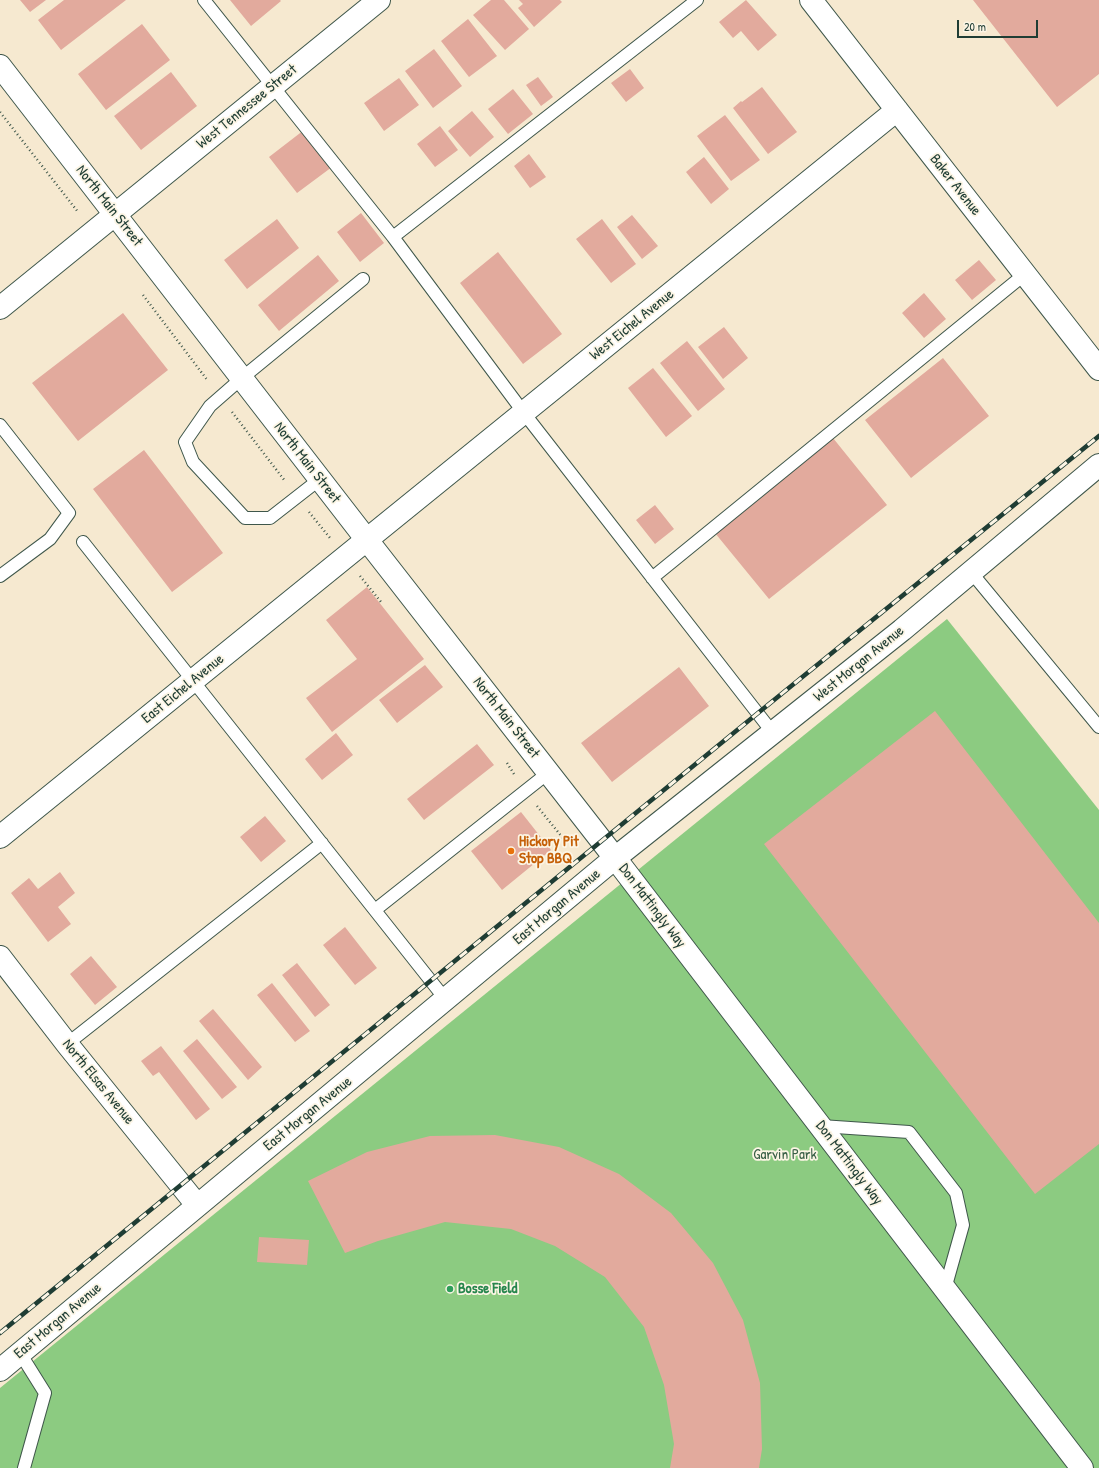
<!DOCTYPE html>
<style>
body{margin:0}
#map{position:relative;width:1099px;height:1468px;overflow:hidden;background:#f6e9d0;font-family:"Patrick Hand",sans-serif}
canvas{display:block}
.scale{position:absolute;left:957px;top:20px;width:81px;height:18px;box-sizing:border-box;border:2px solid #1f3d34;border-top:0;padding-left:5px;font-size:12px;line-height:14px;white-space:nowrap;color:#1f3d34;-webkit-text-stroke:3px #fcf5e5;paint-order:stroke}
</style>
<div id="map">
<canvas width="1099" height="1468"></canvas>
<div class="scale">20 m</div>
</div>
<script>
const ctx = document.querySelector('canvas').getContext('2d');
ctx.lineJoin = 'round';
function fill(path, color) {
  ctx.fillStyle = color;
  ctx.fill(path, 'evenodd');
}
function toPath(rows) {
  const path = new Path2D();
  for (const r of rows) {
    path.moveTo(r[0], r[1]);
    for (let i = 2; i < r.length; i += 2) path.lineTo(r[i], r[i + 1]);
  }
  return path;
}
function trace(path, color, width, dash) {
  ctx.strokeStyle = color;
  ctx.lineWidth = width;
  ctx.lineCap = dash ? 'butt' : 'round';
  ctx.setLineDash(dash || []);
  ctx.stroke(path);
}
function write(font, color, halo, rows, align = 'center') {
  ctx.font = font + ' "Patrick Hand",sans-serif';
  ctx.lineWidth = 3.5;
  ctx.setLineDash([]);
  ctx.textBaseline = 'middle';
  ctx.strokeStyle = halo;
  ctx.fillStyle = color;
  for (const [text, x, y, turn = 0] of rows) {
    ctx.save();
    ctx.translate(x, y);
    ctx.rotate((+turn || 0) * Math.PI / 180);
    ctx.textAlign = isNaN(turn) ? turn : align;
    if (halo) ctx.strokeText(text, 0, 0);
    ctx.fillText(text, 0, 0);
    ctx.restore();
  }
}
const green = toPath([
 [947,619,1099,810,1099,1468,0,1468,0,1388]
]);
const building = toPath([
 [20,0,46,0,30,12],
 [64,0,126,0,61,50,38,20],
 [230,0,280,0,281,1,251,26],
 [491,0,504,0,529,29,505,50,473,15],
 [519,0,560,0,562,2,534,27,518,8,523,4],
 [746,0,777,35,758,51,741,31,733,38,719,22],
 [973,0,1099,0,1099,74,1057,107],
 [468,19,497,56,469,77,441,41],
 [142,24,170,60,106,110,78,74],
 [434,49,462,86,433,108,405,71],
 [630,69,644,88,626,102,611,83],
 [171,72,197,106,141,150,114,116],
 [538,77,553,97,541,106,526,85],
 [399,78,419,105,384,131,364,103],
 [762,87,797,132,768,154,733,108,741,101,742,102],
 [513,89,533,114,508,134,488,109],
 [472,111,494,137,470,157,448,131],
 [725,115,760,160,731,181,697,136],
 [440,126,458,150,435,167,417,144],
 [304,130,332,167,297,193,269,157],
 [529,154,546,177,530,188,514,166],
 [704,157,729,189,711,204,686,172],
 [361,213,384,243,360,262,337,232],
 [632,215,658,246,642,259,617,227],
 [277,219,299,248,247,289,224,260],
 [602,219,636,264,611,283,576,239],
 [498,252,562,334,523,364,460,283],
 [318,255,339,281,279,331,258,305],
 [979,260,996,280,972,300,955,280],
 [924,293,946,319,924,338,902,313],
 [123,313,168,370,78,441,32,383],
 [724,327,748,358,723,379,698,347],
 [687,341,725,389,698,411,660,363],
 [943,358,989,416,911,478,865,420],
 [653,368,692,416,666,437,628,388],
 [833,438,887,505,769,599,715,533],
 [144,450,223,553,172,592,93,489],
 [655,505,674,529,655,544,636,520],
 [367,587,424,659,332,732,306,698,357,659,326,620],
 [425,665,443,687,397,723,379,700],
 [679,667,709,706,612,782,581,743],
 [935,711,1099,923,1099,1144,1035,1194,764,844],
 [336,733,353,755,322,780,305,759],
 [477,744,494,765,424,820,407,799],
 [521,812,551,850,502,890,471,851],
 [265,816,286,841,261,862,240,837],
 [60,872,75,893,58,907,71,924,48,942,11,893,29,878,38,889],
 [345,927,377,968,355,985,323,945],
 [91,956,117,987,95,1005,70,974],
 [297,963,330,1005,315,1017,282,975],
 [272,983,310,1031,295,1042,257,995],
 [213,1009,262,1067,248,1080,199,1021],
 [197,1039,237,1087,222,1099,183,1051],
 [161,1046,210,1109,196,1120,159,1072,153,1076,141,1061],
 [495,1135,559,1147,619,1174,671,1213,713,1263,743,1320,760,1383,762,1449,759,1468,670,1468,674,1444,664,1385,644,1327,605,1277,555,1246,511,1229,445,1222,378,1241,345,1253,308,1181,367,1152,430,1136],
 [259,1237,309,1240,307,1265,257,1262]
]);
const path = toPath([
 [0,112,78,212],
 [143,295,208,381],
 [232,412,285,481],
 [309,512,330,538],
 [360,576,381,602],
 [507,763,514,774],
 [537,806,562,837,568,840]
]);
const service = toPath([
 [204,0,393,237,524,413,773,733],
 [393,237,697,0],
 [0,425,69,513,50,539,0,576],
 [320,479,270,518,245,518,193,462,185,442,210,406,242,378,363,279],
 [83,542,446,1000],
 [971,572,1099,727],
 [652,578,1025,274],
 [375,910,548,773],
 [67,1044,322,843],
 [821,1126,909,1132,956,1193,963,1225,945,1289],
 [20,1353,45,1393,24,1468]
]);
const minor = toPath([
 [811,0,1099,369],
 [0,308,379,0],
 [0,837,897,110],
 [615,858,1082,1468],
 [0,957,67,1044,197,1205]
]);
const tertiary = toPath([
 [0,66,367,540,615,858],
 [0,1370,615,858,902,630,1099,465]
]);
const rail = toPath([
 [0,1333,758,713,1099,436]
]);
const markers = [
 [511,851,4,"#e8710a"],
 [450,1289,4,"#2e9e5b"]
];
const streetNames = [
 ["West Tennessee Street",247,107,-39],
 ["Baker Avenue",955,185,52],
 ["North Main Street",109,206,52],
 ["West Eichel Avenue",632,325,-39],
 ["North Main Street",307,463,52],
 ["West Morgan Avenue",859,664,-39],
 ["East Eichel Avenue",183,689,-39],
 ["North Main Street",506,718,52],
 ["Don Mattingly Way",652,906,53],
 ["East Morgan Avenue",557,907,-40],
 ["North Elsas Avenue",98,1082,51],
 ["East Morgan Avenue",308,1114,-39],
 ["Don Mattingly Way",849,1163,53],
 ["East Morgan Avenue",58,1321,-40]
];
const foodNames = [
 ["Hickory Pit",519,842],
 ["Stop BBQ",519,859]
];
const parkNames = [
 ["Garvin Park",785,1155]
];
const leisureNames = [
 ["Bosse Field",458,1289]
];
fill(green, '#8ccb81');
fill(building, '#e2aa9d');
trace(service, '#3f574b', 14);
trace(minor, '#3f574b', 24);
trace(tertiary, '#3f574b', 24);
trace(path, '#3f574b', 2.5, [1, 3]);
trace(service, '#fff', 12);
trace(minor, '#fff', 22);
trace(tertiary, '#fff', 22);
trace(rail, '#1f3d34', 4.5);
trace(rail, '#fcf5e5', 3, [9]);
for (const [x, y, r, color] of markers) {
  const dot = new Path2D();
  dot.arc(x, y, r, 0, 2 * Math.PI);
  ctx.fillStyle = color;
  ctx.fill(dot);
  trace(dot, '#fcf5e5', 1.5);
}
write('15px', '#1f3d34', '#fcf5e5', streetNames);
write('bold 15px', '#c56008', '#fcf5e5', foodNames, 'left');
write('15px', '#3a6047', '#fcf5e5', parkNames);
write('bold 15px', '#27864d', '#fcf5e5', leisureNames, 'left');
</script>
